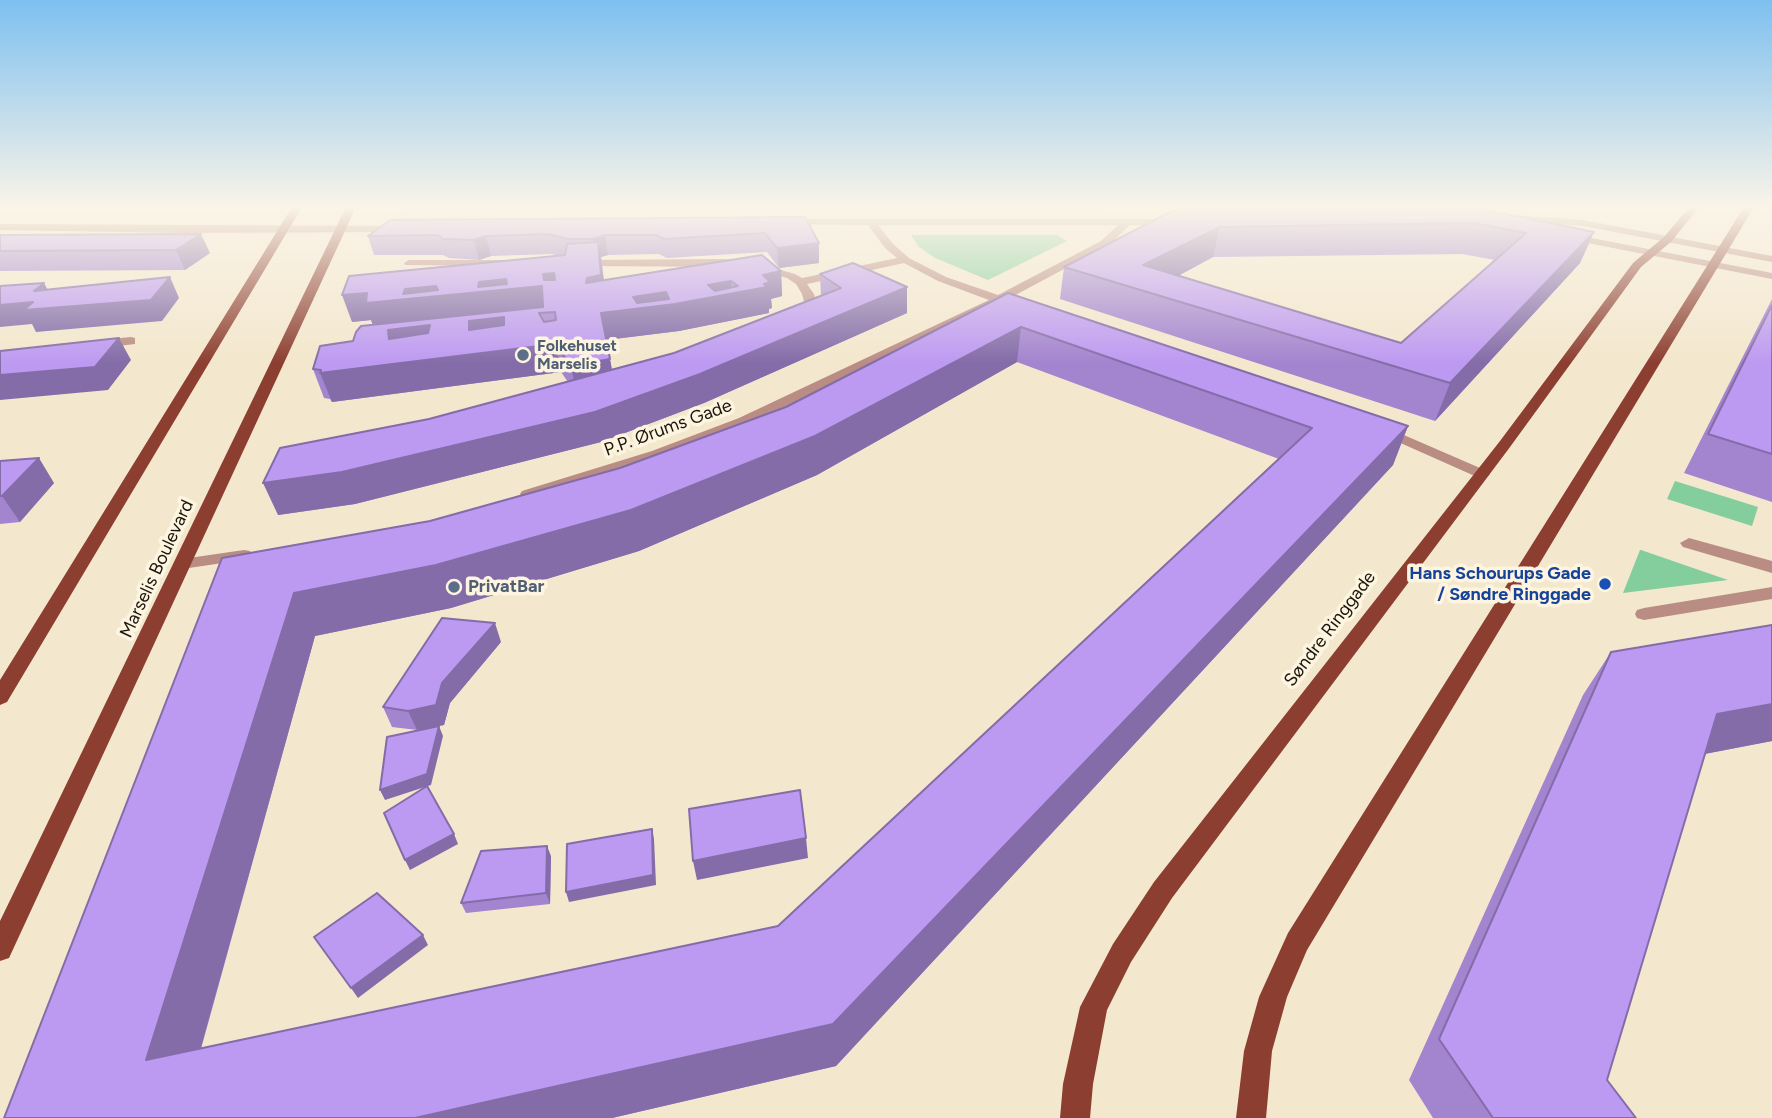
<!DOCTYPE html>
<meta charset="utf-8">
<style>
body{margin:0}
canvas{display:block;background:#f3e7cd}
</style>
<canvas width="1772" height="1118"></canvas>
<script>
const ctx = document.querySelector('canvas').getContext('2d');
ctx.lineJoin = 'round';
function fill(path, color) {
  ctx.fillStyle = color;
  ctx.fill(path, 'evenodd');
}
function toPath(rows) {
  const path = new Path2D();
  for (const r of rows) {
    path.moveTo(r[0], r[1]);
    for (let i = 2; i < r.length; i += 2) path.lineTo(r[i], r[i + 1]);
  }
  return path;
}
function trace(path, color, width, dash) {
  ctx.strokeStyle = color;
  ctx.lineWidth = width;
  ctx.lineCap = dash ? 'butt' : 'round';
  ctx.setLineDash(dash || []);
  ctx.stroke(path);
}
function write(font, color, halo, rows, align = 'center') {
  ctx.font = font + ' Figtree,sans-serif';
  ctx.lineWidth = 7;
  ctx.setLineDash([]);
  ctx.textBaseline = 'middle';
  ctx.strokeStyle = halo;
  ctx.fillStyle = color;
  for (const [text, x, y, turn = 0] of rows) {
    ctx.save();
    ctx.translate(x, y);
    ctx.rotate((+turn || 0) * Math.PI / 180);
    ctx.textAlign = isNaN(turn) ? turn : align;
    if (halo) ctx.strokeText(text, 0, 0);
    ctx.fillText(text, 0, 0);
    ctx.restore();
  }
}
const medical = toPath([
 [405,207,1101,207,1094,210,413,212]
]);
const green = toPath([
 [405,207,842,207,413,212],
 [911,235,1057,235,1067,241,988,280,935,258,919,247],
 [1675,481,1758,507,1752,526,1667,499],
 [1640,550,1641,550,1728,580,1623,593]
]);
const minor = toPath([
 [1498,214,1583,220,1772,256,1772,262,1583,226,1495,219,1495,215,1498,214],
 [784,219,1172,219,1177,222,1172,225,1130,225,1109,245,1008,299,1011,302,1009,304,999,304,749,424,662,457,534,497,522,497,520,494,522,491,652,451,739,418,989,300,938,281,904,263,807,284,814,294,819,312,807,323,801,319,807,312,802,294,796,284,787,278,747,267,580,266,575,263,580,260,722,259,748,261,795,274,802,278,897,258,885,248,868,225,781,224,781,220,784,219],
 [878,225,1118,225,1101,241,998,295,946,277,909,258,893,244,878,225],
 [0,224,399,226,404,229,399,232,182,233,0,230,0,224],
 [1566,233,1772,273,1772,279,1562,238,1561,236,1566,233],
 [409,260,503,260,508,263,503,266,405,265,404,263,409,260],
 [131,337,135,338,135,344,100,348,94,344,100,340,131,337],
 [1383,426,1487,471,1490,474,1487,477,1477,477,1378,433,1376,430,1378,427,1383,426],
 [1689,538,1772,561,1772,573,1683,547,1680,543,1689,538],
 [244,550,250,551,253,555,250,559,182,569,173,564,182,559,244,550],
 [1772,587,1772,599,1644,620,1637,618,1635,614,1637,610,1644,608,1772,587]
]);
const major = toPath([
 [292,207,302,207,7,702,0,705,0,680,292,207],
 [346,207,356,207,9,958,0,961,0,921,346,207],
 [1689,207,1699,207,1672,241,1641,267,1510,447,1172,898,1131,962,1107,1010,1093,1084,1090,1118,1060,1118,1063,1084,1080,1007,1113,944,1154,882,1500,441,1633,263,1664,237,1689,207],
 [1744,207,1754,207,1307,950,1287,997,1272,1051,1266,1118,1236,1118,1244,1051,1259,997,1288,933,1744,207]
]);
const wall = toPath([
 [1471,207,1594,232,1580,263,1435,421,1060,299,1064,267,1166,214],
 [1462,254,1495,260,1401,343,1178,276,1213,257],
 [805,217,819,243,819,263,779,268,767,252,667,258,659,254,608,255,601,257,604,280,781,271,782,296,771,299,772,308,769,309,769,313,679,331,606,340,612,370,674,353,821,296,820,274,907,313,704,403,601,442,355,504,278,515,429,419,568,382,561,372,332,402,330,399,324,398,313,369,353,341,373,325,371,320,352,322,559,256,552,254,491,256,479,260,449,258,443,255,374,255,368,236],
 [0,235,210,253,185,270,0,271],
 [1008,293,1408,426,1393,465,836,1066,612,1118,4,1118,222,558,430,521,620,468,786,407],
 [1017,362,1279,459,778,926,201,1049,315,636,451,608,639,551,817,475],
 [1772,299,1772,502,1684,473],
 [0,461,54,483,20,522,0,524],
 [501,642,450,703,444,725,417,730,392,727,383,707],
 [1611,652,1772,741,1705,754,1607,1080,1636,1118,1433,1118,1409,1080,1583,695],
 [551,856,550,904,466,913,461,903]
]);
const shadedWall = toPath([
 [1220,227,1213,257,1148,292,1143,265],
 [1594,232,1580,263,1435,421,1450,383],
 [201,234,210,253,185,270,176,250],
 [605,235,608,255,601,257,606,301,586,283,587,278,597,259,593,239],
 [486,236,491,256,479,260,474,240],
 [819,243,819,263,779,268,777,248],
 [781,271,782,296,771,299,772,308,769,309,769,313,679,331,606,340,601,313,633,297,666,292,668,305,708,285,731,281,732,293,763,275],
 [554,273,559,299,544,280,543,274],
 [170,277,179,298,162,321,36,332,32,324,0,327,0,305,33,302,34,291,44,283,55,303],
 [506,279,542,286,548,312,375,330,371,320,352,322,342,295,367,293,403,294,405,289,436,286,478,287,479,282],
 [907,287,907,313,704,403,601,442,355,504,278,515,263,483],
 [504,317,555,344,561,372,332,402,320,373,389,339,388,330,430,325,469,330,469,321],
 [1021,327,1017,362,817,475,639,551,451,608,315,636,186,1101,146,1060,294,593],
 [119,338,131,360,108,390,0,400,0,375],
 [610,359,615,387,577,395,571,366],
 [1408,426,1393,465,836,1066,612,1118,415,1118,833,1024],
 [39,458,54,483,20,522,2,496],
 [495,623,501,642,450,703,444,725,417,730,408,711,442,683],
 [1772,704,1772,741,1683,758,1717,714],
 [439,726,443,736,431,785,385,800,380,790],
 [652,829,654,839,656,885,569,902,566,892],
 [454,834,458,844,410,870,405,860],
 [806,838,808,858,697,880,693,861],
 [547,846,551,856,550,904,546,893],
 [423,935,428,945,358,998,351,988]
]);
const building = toPath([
 [1185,207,1471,207,1594,232,1450,383,1064,267,1166,214,1185,207],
 [1473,223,1526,233,1401,343,1143,265,1220,227,1473,223],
 [805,217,819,243,777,248,765,233,664,239,656,235,605,235,593,239,567,239,548,234,486,236,474,240,443,239,438,235,368,236,390,220,805,217],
 [201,234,176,250,0,251,0,235,201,234],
 [598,242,601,275,587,278,586,283,762,255,781,271,763,275,770,282,764,284,767,287,675,304,601,313,610,359,571,366,555,344,320,373,321,370,313,369,320,346,353,341,356,332,361,326,543,307,542,286,366,303,367,293,342,295,349,276,565,255,567,244,598,242],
 [554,273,555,280,544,280,543,274,554,273],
 [506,279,507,284,478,287,479,282,506,279],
 [731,281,738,286,715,291,708,285,731,281],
 [436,286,438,290,403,294,405,289,436,286],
 [666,292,669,299,637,303,633,297,666,292],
 [555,312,556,320,544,322,539,313,555,312],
 [504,317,504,325,469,330,469,321,504,317],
 [430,325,428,333,389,339,388,330,430,325],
 [853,263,907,287,700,374,595,412,342,472,263,483,280,448,429,419,674,353,841,288,820,274,853,263],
 [170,277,151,300,24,310,33,302,0,305,0,286,44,283,34,291,170,277],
 [1008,293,1408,426,833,1024,415,1118,4,1118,222,558,430,521,620,468,786,407,1008,293],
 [1021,327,1312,428,778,926,146,1060,294,593,436,565,631,510,815,436,1021,327],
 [1772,305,1772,454,1708,434,1772,305],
 [119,338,95,367,0,375,0,351,119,338],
 [39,458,2,496,0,496,0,461,39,458],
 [442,618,495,623,442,683,436,705,408,711,383,707,442,618],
 [1772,625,1772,704,1717,714,1607,1080,1636,1118,1493,1118,1439,1039,1611,652,1772,625],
 [439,726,427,774,380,790,387,737,439,726],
 [427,786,454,834,405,860,384,813,427,786],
 [800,790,806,838,693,861,689,809,800,790],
 [652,829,653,875,566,892,567,844,652,829],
 [547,846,546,893,461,903,481,851,547,846],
 [377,893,423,935,351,988,314,937,377,893]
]);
const markers = [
 [523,355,7,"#5c6f8a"],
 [1605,584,7,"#1a4fb4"],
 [454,587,7,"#5c6f8a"]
];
const farServicenames = [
 ["Folkehuset",537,346],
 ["Marselis",537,364]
];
const streetNames = [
 ["P.P. Ørums Gade",668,428,-20],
 ["Marselis Boulevard",157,569,-65],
 ["Søndre Ringgade",1330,629,-53]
];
const transitNames = [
 ["Hans Schourups Gade",1591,574],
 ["/ Søndre Ringgade",1591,595]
];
const serviceNames = [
 ["PrivatBar",468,587]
];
fill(medical, '#eddacb');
fill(green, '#84ce9d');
fill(minor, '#ba8d84');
fill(major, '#8c3f31');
fill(wall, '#a384cf');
fill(shadedWall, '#846ca9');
fill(building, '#bd9af1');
trace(building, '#846ca9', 2);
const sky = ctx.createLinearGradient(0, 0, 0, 363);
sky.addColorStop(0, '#7dc0f0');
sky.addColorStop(0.57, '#faf4e8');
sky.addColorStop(1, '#faf4e800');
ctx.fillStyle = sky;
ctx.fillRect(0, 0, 1772, 363);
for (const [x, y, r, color] of markers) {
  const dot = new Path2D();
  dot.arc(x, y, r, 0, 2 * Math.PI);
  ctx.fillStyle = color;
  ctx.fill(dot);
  trace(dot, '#fef5e0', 2.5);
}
write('bold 16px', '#4e5e75', '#fef5e0', farServicenames, 'left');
write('18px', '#1b170e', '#fef5e0', streetNames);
write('bold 18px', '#164399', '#fef5e0', transitNames, 'right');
write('bold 18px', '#4e5e75', '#fef5e0', serviceNames, 'left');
</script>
